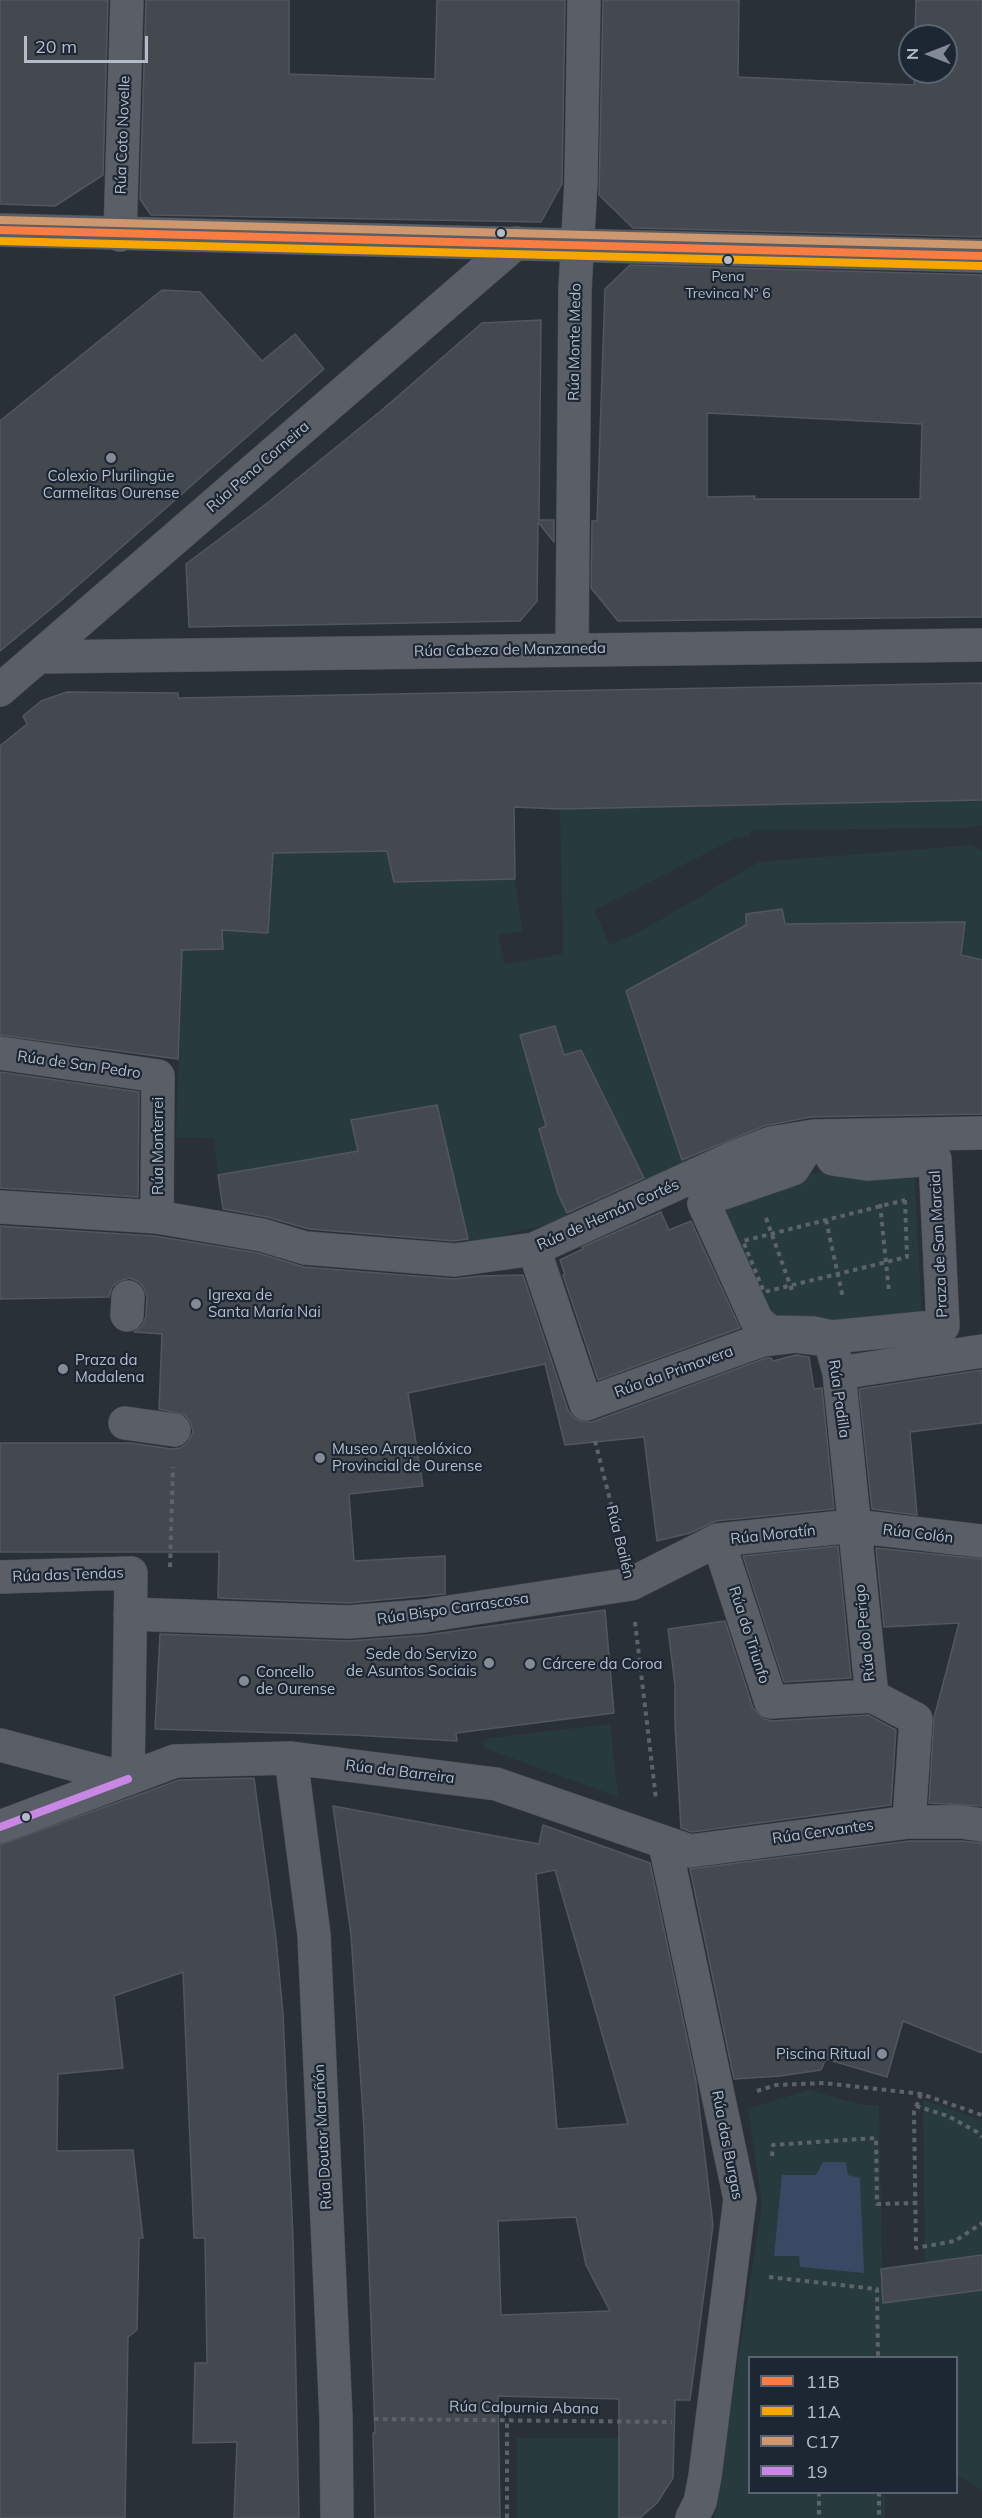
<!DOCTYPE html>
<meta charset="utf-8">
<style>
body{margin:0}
#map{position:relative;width:982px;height:2518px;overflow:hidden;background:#2a3038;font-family:Mulish,sans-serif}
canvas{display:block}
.legend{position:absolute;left:748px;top:2356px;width:210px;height:138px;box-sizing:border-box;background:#1d2633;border:2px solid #59626f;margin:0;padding:8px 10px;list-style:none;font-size:18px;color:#b4bcc9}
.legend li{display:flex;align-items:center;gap:12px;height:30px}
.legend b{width:30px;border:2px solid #59626f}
.north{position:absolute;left:898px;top:24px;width:60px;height:60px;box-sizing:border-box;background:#1d2633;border:2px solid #59626f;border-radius:50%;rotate:270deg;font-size:16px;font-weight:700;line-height:24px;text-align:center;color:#b4bcc9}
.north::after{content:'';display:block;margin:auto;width:21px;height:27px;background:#848b96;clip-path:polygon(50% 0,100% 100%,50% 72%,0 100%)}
.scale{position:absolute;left:24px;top:36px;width:124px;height:27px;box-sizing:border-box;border:3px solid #b4bcc9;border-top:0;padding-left:8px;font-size:18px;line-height:21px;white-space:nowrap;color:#b4bcc9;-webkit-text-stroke:4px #1d2633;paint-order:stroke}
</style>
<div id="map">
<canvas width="982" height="2518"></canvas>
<ul class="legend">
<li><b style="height:8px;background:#f77d43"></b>11B</li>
<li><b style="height:8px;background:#f7a600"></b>11A</li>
<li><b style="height:8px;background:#cd976f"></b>C17</li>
<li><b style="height:8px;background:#c787e3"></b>19</li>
</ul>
<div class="north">N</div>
<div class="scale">20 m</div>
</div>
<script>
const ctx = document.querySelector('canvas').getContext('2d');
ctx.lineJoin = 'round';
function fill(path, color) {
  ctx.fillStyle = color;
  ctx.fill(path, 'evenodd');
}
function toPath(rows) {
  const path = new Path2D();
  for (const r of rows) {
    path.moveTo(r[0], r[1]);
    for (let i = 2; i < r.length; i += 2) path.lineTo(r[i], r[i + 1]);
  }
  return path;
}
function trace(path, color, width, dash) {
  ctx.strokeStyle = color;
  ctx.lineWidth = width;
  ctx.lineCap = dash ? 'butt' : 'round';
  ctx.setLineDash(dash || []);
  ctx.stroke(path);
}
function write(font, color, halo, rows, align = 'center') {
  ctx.font = font + ' Mulish,sans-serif';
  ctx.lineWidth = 4.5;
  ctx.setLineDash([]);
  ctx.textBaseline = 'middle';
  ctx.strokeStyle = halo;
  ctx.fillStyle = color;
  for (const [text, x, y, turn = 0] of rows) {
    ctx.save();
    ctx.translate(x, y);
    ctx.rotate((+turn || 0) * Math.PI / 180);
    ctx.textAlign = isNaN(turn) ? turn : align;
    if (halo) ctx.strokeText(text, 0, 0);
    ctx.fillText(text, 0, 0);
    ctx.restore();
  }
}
const green = toPath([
 [982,800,982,825,969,828,751,830,750,836,736,838,594,910,610,945,643,930,759,862,972,845,982,851,982,960,948,1058,965,922,820,924,830,1032,643,1011,632,1012,658,1085,693,1161,646,1183,581,1050,564,1055,554,1026,520,1035,534,1084,565,1081,621,1194,596,1207,560,1122,539,1129,558,1194,569,1219,469,1244,437,1105,358,1150,218,1175,214,1138,176,1137,182,950,222,949,222,938,212,930,268,933,271,885,187,880,183,855,387,851,394,882,515,879,522,931,498,935,504,964,563,954,560,809],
 [914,1168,923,1336,766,1330,715,1213,790,1180,833,1169],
 [610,1724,618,1797,484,1748,484,1742,489,1738],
 [808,2090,863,2105,879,2105,883,2303,982,2291,982,2490,957,2475,956,2358,750,2358,750,2492,885,2493,885,2518,714,2518,762,2204,748,2109],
 [923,2100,982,2120,982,2255,925,2263],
 [517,2438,675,2438,674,2462,668,2484,640,2518,517,2518]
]);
const water = toPath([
 [823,2162,846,2162,848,2175,860,2178,864,2273,800,2267,799,2256,774,2256,782,2175,816,2175]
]);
const building = toPath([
 [0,0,108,0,103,175,55,206,0,204,0,0],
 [146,0,289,0,289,74,435,79,437,0,565,0,562,184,541,222,151,215,140,199,146,0],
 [603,0,739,0,738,77,914,85,915,72,946,72,946,36,915,36,916,0,982,0,982,237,633,228,599,195,603,0],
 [630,265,982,275,982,617,618,621,591,588,592,521,597,521,605,289,630,265],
 [707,413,922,424,920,499,754,499,755,496,707,497,707,413],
 [162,290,200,292,262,361,295,334,324,369,58,603,0,651,0,421,162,290],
 [541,320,539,520,554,520,554,542,538,522,537,601,520,621,189,627,186,564,266,504,382,410,482,323,541,320],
 [982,683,982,800,560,809,514,807,515,879,394,882,387,851,273,853,268,933,222,930,223,949,182,950,178,1059,0,1035,0,746,27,724,23,716,41,701,67,692,178,693,178,698,982,683],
 [782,909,785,924,965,922,961,955,982,960,982,1114,811,1117,764,1126,682,1160,626,991,746,925,746,914,782,909],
 [555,1026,564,1055,581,1050,644,1178,567,1213,558,1194,539,1129,546,1126,520,1035,555,1026],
 [0,1072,139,1092,138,1197,0,1188,0,1072],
 [437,1105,468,1239,454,1241,309,1229,267,1217,223,1209,218,1175,358,1151,351,1120,437,1105],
 [661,1212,669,1230,691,1221,740,1328,598,1380,563,1275,565,1275,560,1260,583,1249,582,1247,661,1212],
 [0,1226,155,1236,258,1253,304,1267,454,1279,479,1276,523,1275,568,1410,574,1418,583,1422,592,1422,766,1358,771,1358,773,1361,796,1355,809,1357,814,1389,822,1388,834,1509,716,1521,690,1533,657,1541,644,1437,565,1445,545,1364,408,1393,423,1486,349,1494,354,1561,445,1556,445,1594,348,1603,218,1598,219,1552,0,1552,0,1443,131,1443,172,1449,180,1448,188,1442,193,1432,191,1423,185,1415,159,1409,162,1334,134,1332,142,1326,146,1316,147,1297,144,1288,139,1282,130,1278,119,1281,112,1287,109,1297,0,1299,0,1226],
 [982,1370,982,1423,910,1432,917,1515,872,1509,859,1389,982,1370],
 [838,1546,851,1678,784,1682,743,1556,838,1546],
 [876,1548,982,1559,982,1806,929,1803,934,1718,959,1623,884,1627,876,1548],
 [605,1610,614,1713,456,1733,457,1741,352,1735,155,1729,160,1634,349,1641,427,1635,605,1610],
 [725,1621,753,1708,764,1719,772,1721,868,1715,896,1730,891,1805,692,1832,681,1828,675,1724,675,1685,668,1629,725,1621],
 [254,1778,276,1939,283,2014,293,2237,299,2518,234,2518,237,2442,193,2443,195,2363,207,2363,205,2238,194,2238,183,1972,114,1996,123,2068,58,2074,57,2151,133,2150,143,2238,139,2238,137,2330,128,2337,125,2518,0,2518,0,1845,179,1780,254,1778],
 [333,1806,539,1844,543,1825,650,1863,696,2081,713,2225,690,2400,675,2400,673,2478,657,2503,640,2518,619,2518,619,2399,498,2396,500,2518,375,2518,373,2433,375,2433,364,2129,351,1935,333,1806],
 [555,1870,628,2124,557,2129,536,1874,555,1870],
 [576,2217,586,2265,610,2311,501,2315,498,2221,576,2217],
 [910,1841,961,1841,982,1843,982,2053,903,2021,887,2077,826,2059,821,2070,780,2076,734,2079,690,1869,910,1841],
 [982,2255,982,2290,883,2303,881,2269,982,2255]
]);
const path = toPath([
 [905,1200,907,1257,764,1292,743,1241,905,1200],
 [880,1204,889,1292],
 [766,1218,793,1293],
 [826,1220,843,1298],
 [595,1441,622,1547],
 [170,1567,173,1467],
 [635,1622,656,1799],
 [757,2091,776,2085,824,2083,921,2094,982,2115],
 [921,2094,914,2112,916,2248,955,2241,982,2223],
 [916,2106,948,2116,977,2132,982,2137],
 [772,2156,773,2145,876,2138,877,2204,915,2203],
 [769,2277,877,2289,878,2358],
 [374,2419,672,2422],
 [819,2492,819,2518],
 [879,2492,879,2518],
 [507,2518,507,2420]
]);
const street = toPath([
 [120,235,127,0],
 [572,649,575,289,581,181,584,0],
 [39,657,982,645],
 [0,690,516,243],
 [0,1053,158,1076,157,1217],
 [814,1137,793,1169,709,1198,704,1204,757,1321,770,1332,814,1333,832,1337,943,1326,935,1159,867,1164,833,1159,820,1136],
 [0,1207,157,1217,262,1235,305,1248,455,1260,534,1249,735,1157,771,1143,814,1136,982,1133],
 [534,1249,586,1404,762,1340,795,1336,830,1340,839,1373,872,1696],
 [127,1315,128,1297],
 [839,1373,982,1351],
 [125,1423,174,1430],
 [718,1540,771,1702,872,1696],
 [0,1577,131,1573,128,1779],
 [130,1614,348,1622,424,1616,631,1584,718,1540,853,1526,982,1541],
 [872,1696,916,1719,909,1822],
 [0,1745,128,1779],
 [291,1758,314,1935,336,2418,337,2518],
 [0,1827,175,1761,291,1758,496,1784,690,1851,909,1822,962,1822,982,1825],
 [665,1844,740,2199,705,2476,700,2502,692,2518]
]);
const secondary = toPath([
 [0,230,982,256]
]);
const bus1 = toPath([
 [0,230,982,256]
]);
const bus2 = toPath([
 [0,241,982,266]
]);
const bus3 = toPath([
 [0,220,982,245]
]);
const bus4 = toPath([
 [0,1827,128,1779]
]);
const markers = [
 [501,233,5,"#b4bcc9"],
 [728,260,5,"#b4bcc9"],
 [111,458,6,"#848b96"],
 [196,1304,6,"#848b96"],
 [63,1369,6,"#848b96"],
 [320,1458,6,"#848b96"],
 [489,1663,6,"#848b96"],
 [530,1664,6,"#848b96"],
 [244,1681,6,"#848b96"],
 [26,1817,5,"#b4bcc9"],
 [882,2054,6,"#848b96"]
];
const busNames = [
 ["Pena",728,277],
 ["Trevinca Nº 6",728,294]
];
const streetNames = [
 ["Rúa Coto Novelle",123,135,-88],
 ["Rúa Monte Medo",575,342,-89],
 ["Rúa Pena Corneira",258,467,-41],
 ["Rúa Cabeza de Manzaneda",510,650,-1],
 ["Rúa de San Pedro",79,1065,8],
 ["Rúa Monterrei",158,1146,-90],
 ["Rúa de Hernán Cortés",608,1215,-24],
 ["Praza de San Marcial",939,1244,-93],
 ["Rúa da Primavera",674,1372,-20],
 ["Rúa Padilla",839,1399,82],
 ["Rúa Colón",918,1534,7],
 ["Rúa Moratín",773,1535,-6],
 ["Rúa Bailén",620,1542,76],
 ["Rúa das Tendas",68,1575,-2],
 ["Rúa Bispo Carrascosa",453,1609,-8],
 ["Rúa do Perigo",865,1633,-96],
 ["Rúa do Triunfo",749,1635,72],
 ["Rúa da Barreira",400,1772,7],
 ["Rúa Cervantes",823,1832,-8],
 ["Rúa Doutor Marañón",323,2137,-93],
 ["Rúa das Burgas",727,2145,79],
 ["Rúa Calpurnia Abana",524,2408,1]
];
const poiNames = [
 ["Colexio Plurilingüe",111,476,"center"],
 ["Carmelitas Ourense",111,493,"center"],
 ["Igrexa de",208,1295],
 ["Santa María Nai",208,1312],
 ["Praza da",75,1360],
 ["Madalena",75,1377],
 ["Museo Arqueolóxico",332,1449],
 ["Provincial de Ourense",332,1466],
 ["Sede do Servizo",477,1654,"right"],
 ["de Asuntos Sociais",477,1671,"right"],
 ["Cárcere da Coroa",542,1664],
 ["Concello",256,1672],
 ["de Ourense",256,1689],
 ["Piscina Ritual",870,2054,"right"]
];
fill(green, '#273a3e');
fill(water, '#384963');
fill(building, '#444950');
trace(building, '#52575f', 1.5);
trace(street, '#484c53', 34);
trace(secondary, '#484c53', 34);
trace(path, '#5d636a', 4, [4.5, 4.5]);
trace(street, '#5a5e66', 33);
trace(secondary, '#595d64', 33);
trace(bus1, '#f77d43', 8);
trace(bus2, '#f7a600', 8);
trace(bus3, '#cd976f', 8);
trace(bus4, '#c787e3', 8);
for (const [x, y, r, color] of markers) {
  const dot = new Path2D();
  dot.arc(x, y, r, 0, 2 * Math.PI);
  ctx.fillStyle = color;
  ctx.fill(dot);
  trace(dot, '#1d2633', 2);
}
write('14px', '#b4bcc9', '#1d2633', busNames);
write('15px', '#b4bcc9', '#1d2633', streetNames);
write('15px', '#b4bcc9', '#1d2633', poiNames, 'left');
</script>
